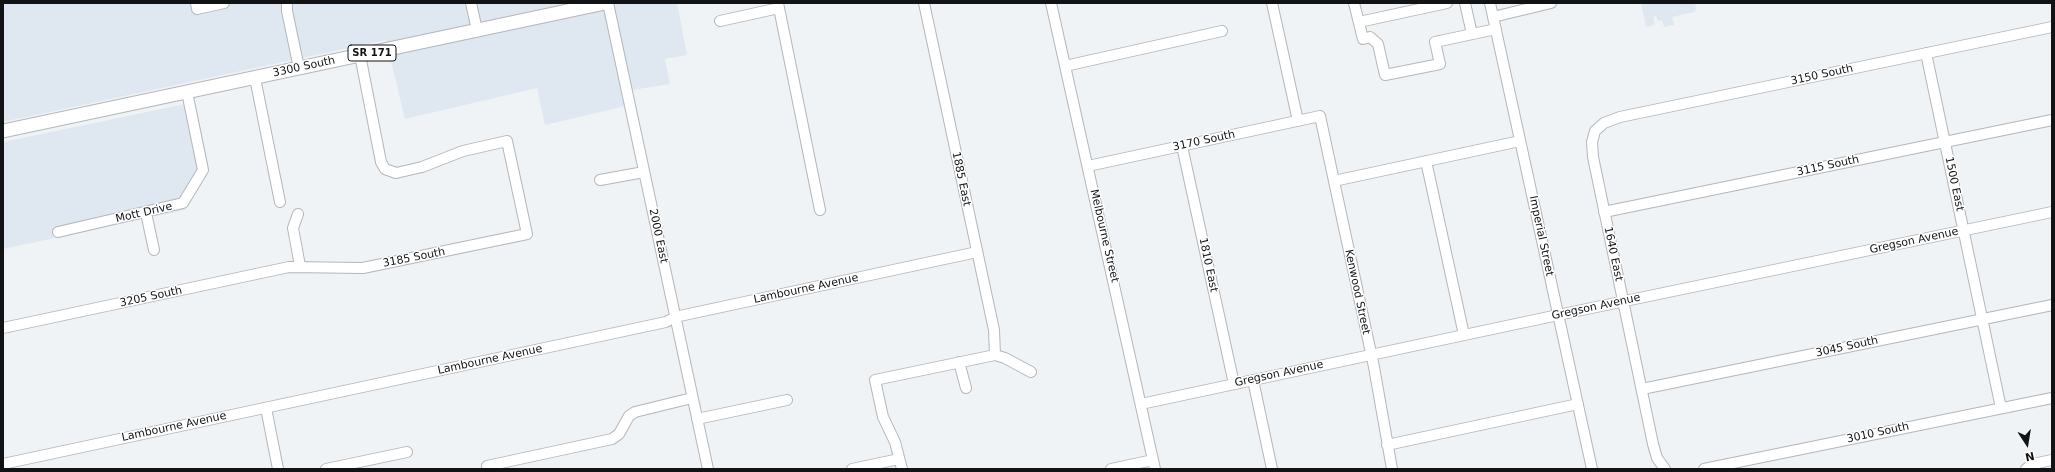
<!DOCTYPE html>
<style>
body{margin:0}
#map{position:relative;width:2055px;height:472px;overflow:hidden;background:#f0f3f5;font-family:"DejaVu Sans",sans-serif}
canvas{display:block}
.frame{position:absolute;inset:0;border:4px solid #121314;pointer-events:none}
.north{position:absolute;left:2007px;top:424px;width:40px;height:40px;-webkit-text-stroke:3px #fff;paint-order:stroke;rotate:168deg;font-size:11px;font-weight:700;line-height:16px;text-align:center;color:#121314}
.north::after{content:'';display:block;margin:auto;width:14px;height:18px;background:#121314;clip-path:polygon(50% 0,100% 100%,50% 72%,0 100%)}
</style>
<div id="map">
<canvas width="2055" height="472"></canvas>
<div class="frame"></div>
<div class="north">N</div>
</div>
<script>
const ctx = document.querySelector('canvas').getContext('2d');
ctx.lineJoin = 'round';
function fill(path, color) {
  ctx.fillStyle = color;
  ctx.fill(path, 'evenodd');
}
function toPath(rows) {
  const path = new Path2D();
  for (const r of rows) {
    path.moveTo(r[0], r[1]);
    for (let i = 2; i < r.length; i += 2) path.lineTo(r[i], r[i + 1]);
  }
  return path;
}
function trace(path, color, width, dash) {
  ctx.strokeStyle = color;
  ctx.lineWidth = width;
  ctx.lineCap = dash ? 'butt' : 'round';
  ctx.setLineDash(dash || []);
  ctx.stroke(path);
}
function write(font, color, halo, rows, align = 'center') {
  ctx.font = font + ' "DejaVu Sans",sans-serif';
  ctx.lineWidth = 3;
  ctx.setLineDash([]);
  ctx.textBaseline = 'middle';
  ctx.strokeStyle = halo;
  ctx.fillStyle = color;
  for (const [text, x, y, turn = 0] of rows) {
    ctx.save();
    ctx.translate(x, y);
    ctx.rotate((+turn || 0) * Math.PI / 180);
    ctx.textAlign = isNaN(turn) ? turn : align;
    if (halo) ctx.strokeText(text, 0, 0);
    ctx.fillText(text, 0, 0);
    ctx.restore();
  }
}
const built = toPath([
 [3,3,677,3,687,55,665,59,670,84,632,90,634,104,545,125,537,88,405,119,386,40,3,122],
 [1641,3,1695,3,1696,9,1694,12,1672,17,1674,25,1664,27,1662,20,1658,21,1656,16,1653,17,1655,25,1646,27],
 [195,102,209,168,185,210,3,249,3,142]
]);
const minor = toPath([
 [196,3,197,9,224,3],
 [287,3,287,11,299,68],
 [471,3,477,30],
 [608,3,708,469],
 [778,3,820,210],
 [924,3,994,330,995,355],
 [1051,3,1155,469],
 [1272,3,1298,121],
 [1354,3,1363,39,1370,37,1378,44,1385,75,1440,64,1435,42,1496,29],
 [1465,3,1472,34],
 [1490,3,1592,469],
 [1493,17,1551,3],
 [720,21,779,8],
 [1359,22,1447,3],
 [1926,53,2001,408],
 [1065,66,1222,31],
 [255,78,280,202],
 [1182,146,1234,384],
 [1426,161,1464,335],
 [1088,166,1320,116,1374,367,1392,469],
 [600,180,644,172],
 [1334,181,1520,141],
 [1604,212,2052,120],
 [146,213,154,250],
 [298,214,293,228,300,266],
 [58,232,183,203,203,170,187,92],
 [3,328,289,267,363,268,527,234,507,141,463,151,422,167,396,173,385,169,381,162,360,55],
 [959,362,966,388],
 [1253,380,1272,469],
 [1642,389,2052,305],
 [1141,404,1558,315,2052,212],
 [266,408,278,469],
 [697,419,787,400],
 [1387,445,1578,404],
 [3,464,666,322,675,317,977,252],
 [326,469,407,452],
 [488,469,487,466,612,439,619,434,629,416,635,412,692,398],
 [852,469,899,459],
 [902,469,895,442,883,417,875,380,995,355,1005,358,1031,372],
 [1111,469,1153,460],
 [1665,469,1657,458,1653,444,1593,157,1592,142,1595,131,1604,123,1620,117,2052,27],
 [1704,469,2052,398],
 [2026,469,2033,464,2052,460]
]);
const major = toPath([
 [3,131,605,3]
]);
const shields = [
 [372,53,48]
];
const shieldNames = [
 ["SR 171",372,53]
];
const streetNames = [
 ["3300 South",304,67,-12],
 ["3150 South",1822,75,-12],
 ["3170 South",1204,141,-12],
 ["3115 South",1828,166,-12],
 ["1885 East",961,179,78],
 ["1500 East",1954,184,78],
 ["Mott Drive",144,213,-13],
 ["2000 East",658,236,78],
 ["Melbourne Street",1104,236,77],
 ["Imperial Street",1541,236,78],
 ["Gregson Avenue",1914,241,-12],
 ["1640 East",1613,254,78],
 ["3185 South",414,258,-11],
 ["1810 East",1208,265,78],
 ["Lambourne Avenue",806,289,-12],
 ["Kenwood Street",1357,292,78],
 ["3205 South",151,297,-12],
 ["Gregson Avenue",1596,307,-12],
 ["3045 South",1847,347,-12],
 ["Lambourne Avenue",490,360,-12],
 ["Gregson Avenue",1279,374,-12],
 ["Lambourne Avenue",174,427,-12],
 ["3010 South",1878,433,-12]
];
fill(built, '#dfe7f0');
trace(minor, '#b4b6b9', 12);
trace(major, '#b4b6b9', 15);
trace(minor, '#fff', 10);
trace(major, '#fff', 13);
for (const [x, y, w] of shields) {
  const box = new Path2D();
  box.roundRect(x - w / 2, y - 8, w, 16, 3);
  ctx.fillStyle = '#fff';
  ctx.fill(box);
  trace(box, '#121314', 1);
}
write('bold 10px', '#121314', null, shieldNames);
write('11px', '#121314', '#fff', streetNames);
</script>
